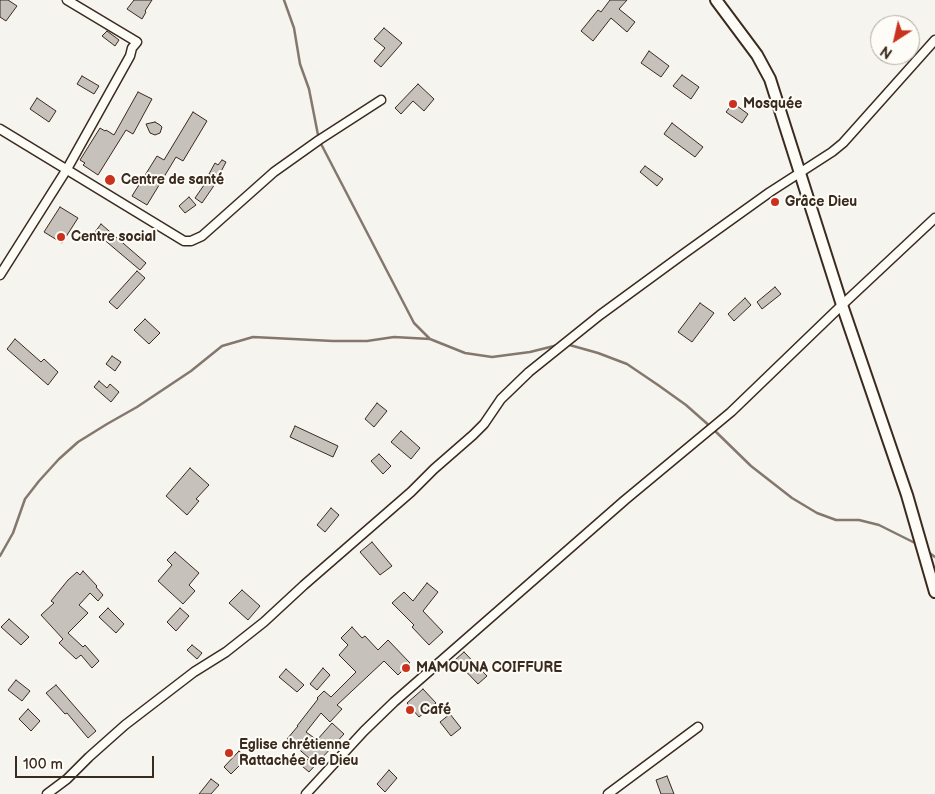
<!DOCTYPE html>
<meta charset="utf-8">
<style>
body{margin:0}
#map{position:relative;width:935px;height:794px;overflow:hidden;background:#f5f4ee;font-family:"Balsamiq Sans",sans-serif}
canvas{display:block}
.north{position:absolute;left:870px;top:15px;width:50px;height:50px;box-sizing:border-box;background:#fdfcf7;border:1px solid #afa8a0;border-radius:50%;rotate:215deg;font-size:14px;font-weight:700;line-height:20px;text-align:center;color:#3b2a1e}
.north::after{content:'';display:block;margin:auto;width:18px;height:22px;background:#c8321e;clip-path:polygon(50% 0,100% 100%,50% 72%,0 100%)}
.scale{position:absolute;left:15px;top:756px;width:139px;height:22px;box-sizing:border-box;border:2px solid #3b2a1e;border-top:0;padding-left:6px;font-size:15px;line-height:18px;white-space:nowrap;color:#3b2a1e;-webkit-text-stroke:4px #fdfcf7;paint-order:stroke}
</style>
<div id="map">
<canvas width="935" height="794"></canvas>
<div class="north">N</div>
<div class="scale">100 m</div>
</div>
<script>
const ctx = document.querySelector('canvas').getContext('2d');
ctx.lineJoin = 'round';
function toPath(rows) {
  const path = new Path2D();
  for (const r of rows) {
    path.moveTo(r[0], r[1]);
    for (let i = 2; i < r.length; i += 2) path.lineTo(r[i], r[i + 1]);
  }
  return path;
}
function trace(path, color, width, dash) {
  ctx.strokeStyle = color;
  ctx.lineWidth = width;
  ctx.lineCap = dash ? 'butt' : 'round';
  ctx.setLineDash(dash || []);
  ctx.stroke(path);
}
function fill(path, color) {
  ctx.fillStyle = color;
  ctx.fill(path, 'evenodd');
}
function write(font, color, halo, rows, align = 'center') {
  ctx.font = font + ' "Balsamiq Sans",sans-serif';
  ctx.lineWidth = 4;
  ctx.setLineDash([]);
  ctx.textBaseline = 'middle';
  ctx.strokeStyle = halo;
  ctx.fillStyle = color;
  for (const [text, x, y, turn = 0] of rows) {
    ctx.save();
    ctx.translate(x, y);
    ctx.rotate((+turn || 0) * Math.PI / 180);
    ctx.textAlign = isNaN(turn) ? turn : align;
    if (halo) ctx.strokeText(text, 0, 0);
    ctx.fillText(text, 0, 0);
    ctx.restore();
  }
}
const stream = toPath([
 [284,0,294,28,300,64,309,89,319,140,414,323,430,339,465,353,492,357,530,352,558,345],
 [566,344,598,353,627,364,658,385,686,405,712,428,751,466,792,498,817,513,836,520,859,520,879,525,919,545],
 [927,551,935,557],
 [0,556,13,533,25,499,39,481,59,459,78,442,107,424,137,407,191,371,222,346,253,337,333,341,367,341,394,337,430,339]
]);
const building = toPath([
 [0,0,8,0,17,6,6,21,0,17,0,0],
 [134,0,152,0,145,11,146,12,142,19,127,9,134,0],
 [610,0,627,0,619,9,635,22,627,32,611,18,593,41,581,31,598,10,601,12,610,0],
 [384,28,402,43,381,67,374,61,385,48,374,39,384,28],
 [107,31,119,40,115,46,102,36,107,31],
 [649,51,669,66,661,77,641,63,649,51],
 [682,75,699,87,691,99,673,86,682,75],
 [82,76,99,86,94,94,77,84,82,76],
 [418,84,434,99,424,111,413,101,401,114,395,108,418,84],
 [138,92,152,99,133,134,126,130,98,175,83,165,85,163,80,160,100,128,105,131,106,130,114,135,138,92],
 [37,98,56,111,49,122,30,109,37,98],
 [733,103,748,114,742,123,726,112,733,103],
 [193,112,207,121,183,161,176,157,147,205,132,196,157,156,164,160,193,112],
 [155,122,160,125,162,127,160,133,155,135,150,133,146,124,155,122],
 [672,123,703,147,695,157,664,134,672,123],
 [222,160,226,162,213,187,202,203,195,198,211,175,209,174,215,163,218,165,222,160],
 [645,166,663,179,657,186,640,172,645,166],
 [189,197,196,205,185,213,179,206,189,197],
 [60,207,78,218,62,243,44,232,60,207],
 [101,224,146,263,140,270,95,232,101,224],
 [137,271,145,278,117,309,109,302,137,271],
 [775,287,781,294,762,309,757,302,775,287],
 [745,298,751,305,734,321,728,314,745,298],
 [700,303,714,313,692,342,678,332,700,303],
 [145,319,160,333,149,344,134,330,145,319],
 [15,339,41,362,44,359,58,372,48,385,7,349,15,339],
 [112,356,121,362,115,371,106,364,112,356],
 [99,381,107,388,110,384,119,392,111,402,94,387,99,381],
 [377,403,387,411,374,427,365,419,377,403],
 [295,426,338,446,333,457,290,437,295,426],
 [401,431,420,448,411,459,391,442,401,431],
 [379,454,391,466,383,474,371,461,379,454],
 [190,468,209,485,196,499,199,501,187,515,166,496,190,468],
 [331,508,339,515,325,532,317,525,331,508],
 [372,542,392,566,380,575,360,552,372,542],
 [175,552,199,573,189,585,195,591,183,604,158,581,172,565,167,560,175,552],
 [83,571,97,586,96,587,103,595,98,601,90,593,79,605,88,613,68,633,83,647,85,645,99,661,92,668,81,655,76,659,59,643,63,639,41,615,54,603,51,601,68,580,77,572,80,575,83,571],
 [427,583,438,592,423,611,443,632,429,645,412,627,414,625,392,603,404,592,413,601,427,583],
 [242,590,260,606,248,620,229,603,242,590],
 [108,608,124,624,116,633,99,617,108,608],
 [180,608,189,616,176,631,167,622,180,608],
 [9,619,29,637,21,645,1,627,9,619],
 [352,627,362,638,365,636,378,650,388,640,410,663,398,675,384,661,337,705,342,709,330,722,321,713,306,732,317,740,332,723,344,734,309,772,302,766,309,758,287,739,298,726,297,726,318,699,317,698,324,691,331,697,356,672,339,655,348,645,341,638,352,627],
 [192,645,202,653,197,659,187,650,192,645],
 [464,652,487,676,478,684,455,660,464,652],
 [323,668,330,675,317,690,310,684,323,668],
 [286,669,304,685,297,692,279,677,286,669],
 [16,680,30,691,22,701,8,690,16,680],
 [56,685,96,731,88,738,67,713,65,714,46,693,56,685],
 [423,689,436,703,419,717,407,703,423,689],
 [28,709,40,721,31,731,19,719,28,709],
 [450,714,461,728,451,736,440,722,450,714],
 [239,751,247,758,231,774,224,767,239,751],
 [389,770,397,778,385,792,377,784,389,770],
 [667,776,674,794,661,794,656,780,667,776],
 [211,779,219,785,211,794,199,794,211,779]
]);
const minor = toPath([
 [0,129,184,241,191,241,202,236,274,172,319,140,381,100],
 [0,275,67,169,130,56,132,48,137,42,67,0],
 [47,794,67,779,89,757,125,725,194,672,226,652,264,622,304,585,411,492,434,469,473,435,484,424,501,399,529,372,600,315,682,255,770,192,832,152,843,143,935,40],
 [306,794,364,731,394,702,625,500,731,412,842,305,935,218],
 [608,794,698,727]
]);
const tertiary = toPath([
 [716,0,757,55,770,79,842,305,907,495,935,592]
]);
const markers = [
 [733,104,5,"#c8321e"],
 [110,180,6,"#c8321e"],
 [775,202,5,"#c8321e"],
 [61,237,5,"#c8321e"],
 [406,668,5,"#c8321e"],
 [410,710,5,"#c8321e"],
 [229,753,5,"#c8321e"]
];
const poiNames = [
 ["Mosquée",743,104],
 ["Centre de santé",121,180],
 ["Grâce Dieu",785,202],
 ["Centre social",71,237],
 ["MAMOUNA COIFFURE",416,668],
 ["Café",420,710],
 ["Eglise chrétienne",239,745],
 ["Rattachée de Dieu",239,761]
];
trace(stream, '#84786e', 2.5);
fill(building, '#c7c1bb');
trace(building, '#3b2a1e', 1);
trace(minor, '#3b2a1e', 11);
trace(tertiary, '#3b2a1e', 14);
trace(minor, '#fdfcf7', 8);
trace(tertiary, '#fdfcf7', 10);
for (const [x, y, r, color] of markers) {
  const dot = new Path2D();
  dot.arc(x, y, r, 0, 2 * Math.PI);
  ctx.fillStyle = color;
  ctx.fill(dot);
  trace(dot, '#fdfcf7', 2);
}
write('bold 14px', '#3b2a1e', '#fdfcf7', poiNames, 'left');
</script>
